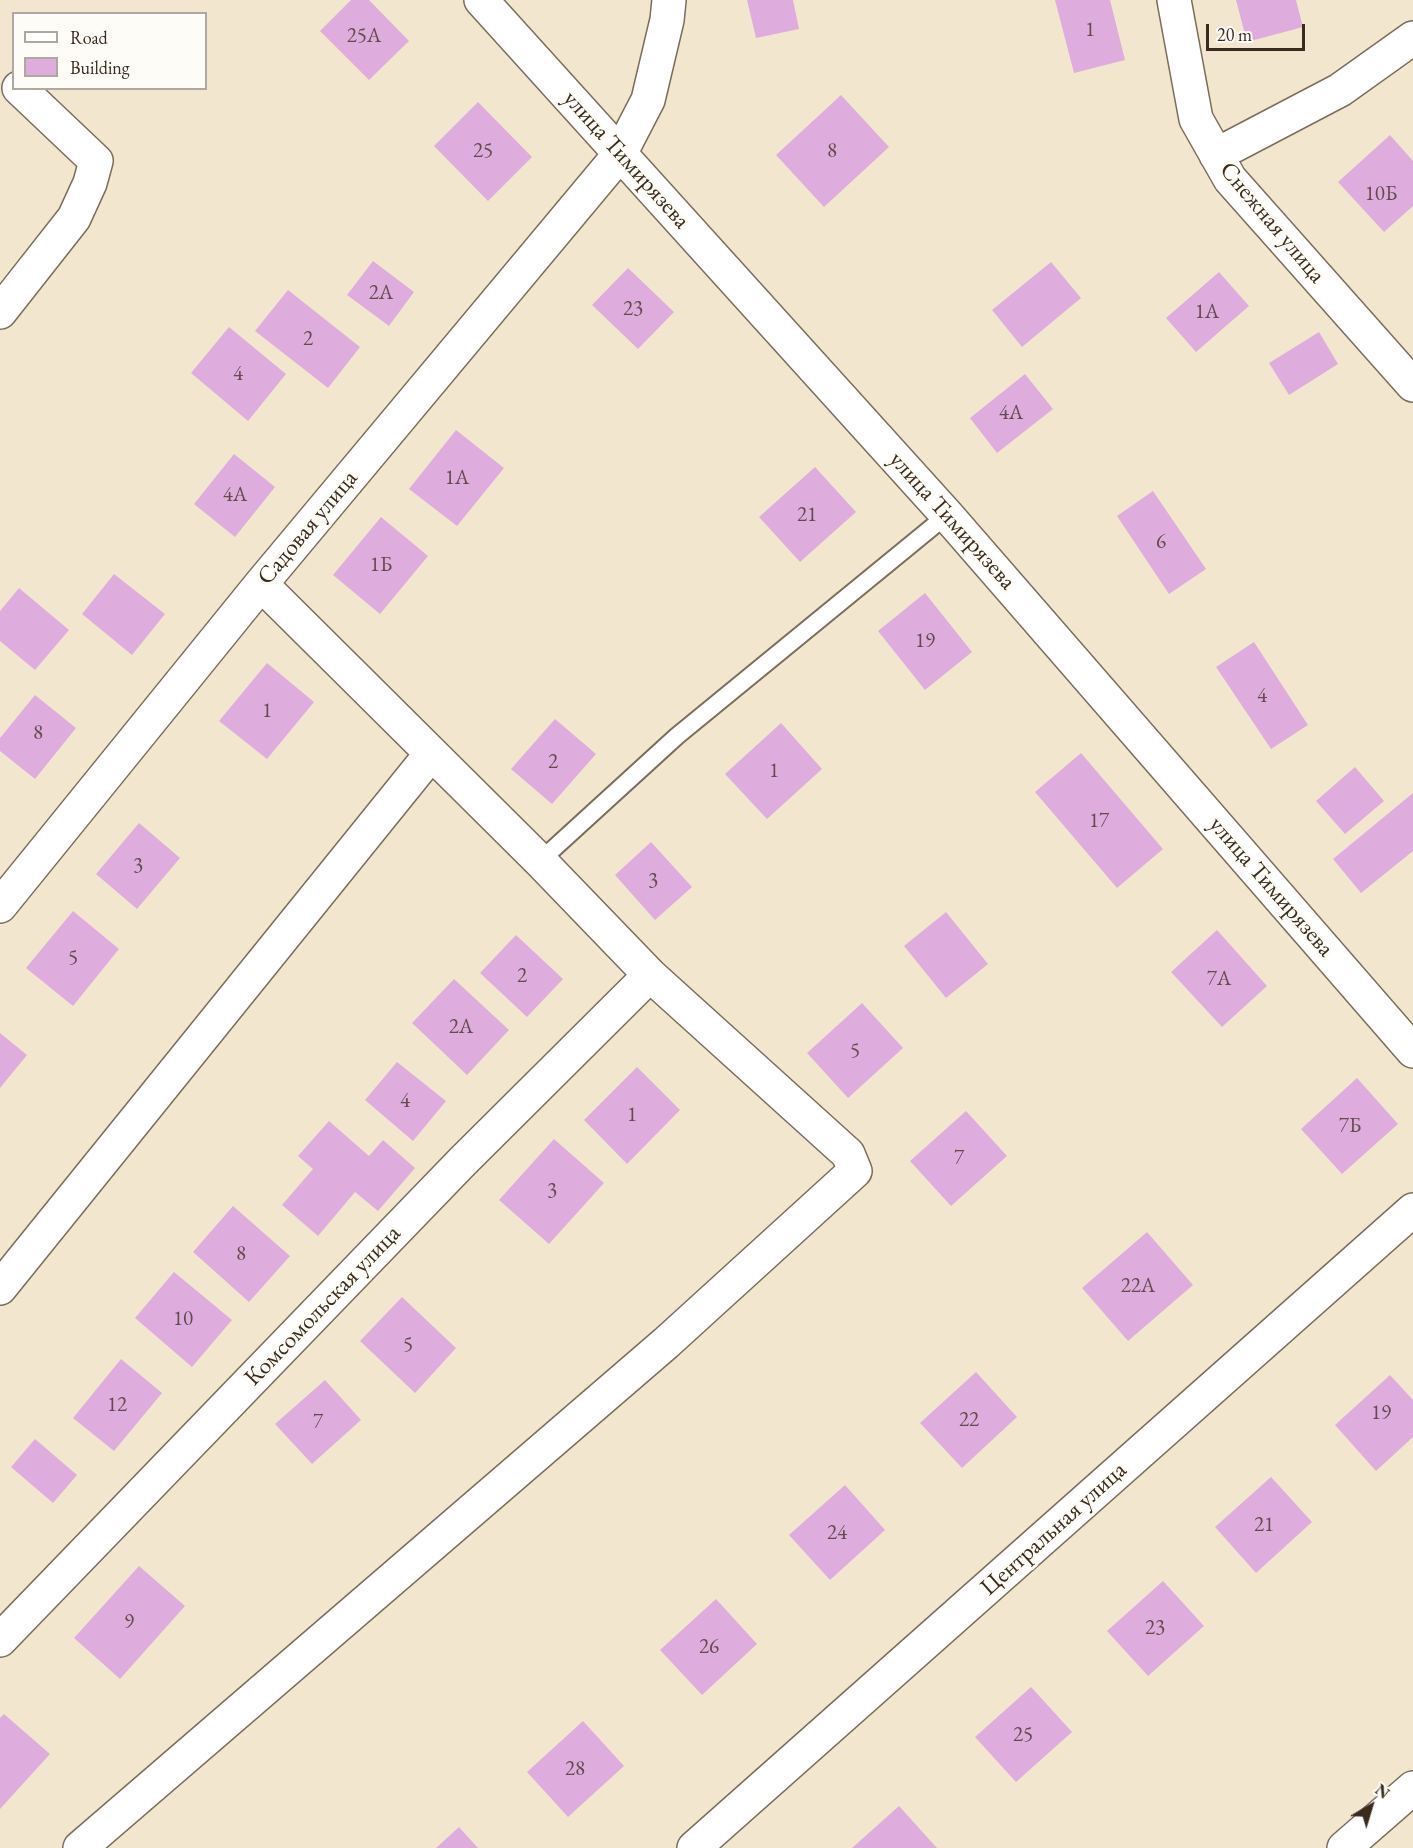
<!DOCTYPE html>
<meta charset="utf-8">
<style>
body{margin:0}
#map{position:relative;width:1413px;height:1848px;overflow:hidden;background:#f2e7ce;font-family:"EB Garamond",serif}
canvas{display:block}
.legend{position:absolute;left:12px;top:12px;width:195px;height:78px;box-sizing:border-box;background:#fdfcf7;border:2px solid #afa8a0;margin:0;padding:8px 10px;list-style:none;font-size:18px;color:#3b2a1e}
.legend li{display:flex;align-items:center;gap:12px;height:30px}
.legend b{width:30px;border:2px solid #afa8a0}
.north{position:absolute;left:1341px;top:1776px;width:60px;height:60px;-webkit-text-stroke:4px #fdfcf7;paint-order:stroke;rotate:38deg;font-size:16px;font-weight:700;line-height:24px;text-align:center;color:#3b2a1e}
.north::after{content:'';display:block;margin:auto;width:21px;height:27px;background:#3b2a1e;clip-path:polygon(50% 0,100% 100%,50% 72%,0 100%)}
.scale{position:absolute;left:1206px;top:24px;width:99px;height:27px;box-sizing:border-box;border:3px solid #3b2a1e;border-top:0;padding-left:8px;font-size:18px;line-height:21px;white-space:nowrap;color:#3b2a1e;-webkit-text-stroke:4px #fdfcf7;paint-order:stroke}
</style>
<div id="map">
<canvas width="1413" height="1848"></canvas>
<ul class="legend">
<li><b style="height:8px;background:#fff"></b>Road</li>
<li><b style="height:16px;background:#deadde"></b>Building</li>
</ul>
<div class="north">N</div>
<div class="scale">20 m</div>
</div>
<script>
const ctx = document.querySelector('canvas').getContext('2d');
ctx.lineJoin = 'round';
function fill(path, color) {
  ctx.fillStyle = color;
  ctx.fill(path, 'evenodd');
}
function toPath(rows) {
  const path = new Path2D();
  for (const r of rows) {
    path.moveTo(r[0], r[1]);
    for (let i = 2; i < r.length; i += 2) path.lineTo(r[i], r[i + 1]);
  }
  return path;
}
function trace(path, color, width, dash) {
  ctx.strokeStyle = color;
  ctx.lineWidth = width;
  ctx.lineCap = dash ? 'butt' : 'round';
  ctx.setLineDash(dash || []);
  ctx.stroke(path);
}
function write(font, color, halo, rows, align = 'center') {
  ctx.font = font + ' "EB Garamond",serif';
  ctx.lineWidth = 6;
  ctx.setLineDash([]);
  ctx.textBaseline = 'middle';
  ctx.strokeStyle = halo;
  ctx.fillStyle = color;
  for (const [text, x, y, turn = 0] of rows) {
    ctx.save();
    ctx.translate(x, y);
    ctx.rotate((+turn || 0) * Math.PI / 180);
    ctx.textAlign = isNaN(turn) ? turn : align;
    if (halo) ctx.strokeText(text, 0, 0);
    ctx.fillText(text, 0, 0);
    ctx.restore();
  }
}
const building = toPath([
 [351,0,369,0,409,41,369,80,320,31],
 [747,0,793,0,799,29,756,38],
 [1055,0,1110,0,1125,60,1074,73],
 [1236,0,1296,0,1303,27,1247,42],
 [841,95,889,147,824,207,776,155],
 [478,102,532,157,488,201,434,146],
 [1390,135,1413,161,1413,206,1384,232,1338,182],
 [373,261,414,292,389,326,347,295],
 [1051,262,1081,298,1022,347,992,310],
 [628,268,674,312,638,349,592,305],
 [1219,272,1249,306,1196,352,1166,318],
 [288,290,360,347,328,388,255,331],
 [229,327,286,374,248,421,191,373],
 [1319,332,1338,364,1289,395,1269,363],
 [1025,374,1053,409,997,453,970,418],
 [456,430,504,468,457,526,409,489],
 [234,454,275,487,235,537,194,504],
 [815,467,856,512,800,562,759,517],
 [1153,491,1206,569,1169,594,1117,516],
 [381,517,428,556,380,614,333,575],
 [114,574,165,614,132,655,82,614],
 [19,588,69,630,35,670,0,641,0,611],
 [925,593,972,652,925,690,878,631],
 [1254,642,1308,725,1271,749,1216,667],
 [267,663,314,702,267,759,219,721],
 [35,695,76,728,35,779,0,751,0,738],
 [555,719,596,754,552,804,511,769],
 [781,723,822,769,767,819,725,774],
 [1081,753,1163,849,1117,888,1035,792],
 [1355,767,1384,801,1345,834,1316,801],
 [1413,793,1413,851,1361,893,1333,859],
 [139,823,180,858,137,909,96,874],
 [651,842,692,887,655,920,615,875],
 [73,911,119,949,73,1006,26,968],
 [946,912,988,964,946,998,904,946],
 [1217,930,1267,986,1222,1027,1171,972],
 [516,935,563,979,527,1017,480,973],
 [454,979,509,1030,467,1075,412,1023],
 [862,1003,903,1048,848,1098,807,1053],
 [0,1033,27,1055,0,1088],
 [397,1062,446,1101,413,1141,365,1100],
 [637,1067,680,1110,627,1164,584,1120],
 [1357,1078,1398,1124,1342,1174,1301,1129],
 [966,1111,1007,1156,951,1206,910,1161],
 [329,1121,369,1156,383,1140,415,1168,378,1211,355,1192,318,1236,282,1205,313,1169,298,1156],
 [554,1139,604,1183,549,1244,499,1200],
 [233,1206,290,1256,249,1302,193,1252],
 [1147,1232,1193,1285,1128,1341,1082,1288],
 [174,1272,232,1320,192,1367,135,1318],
 [402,1297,456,1348,415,1393,360,1341],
 [121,1359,162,1393,114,1451,73,1418],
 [976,1372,1017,1417,962,1468,920,1423],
 [1390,1375,1413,1400,1413,1437,1376,1471,1335,1425],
 [325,1380,361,1420,312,1464,275,1424],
 [35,1439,77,1475,53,1503,11,1467],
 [1271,1477,1312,1522,1256,1573,1215,1527],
 [845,1485,885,1530,830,1580,789,1535],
 [139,1566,185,1606,120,1679,74,1638],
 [1163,1581,1204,1626,1148,1676,1107,1631],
 [716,1599,757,1644,702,1695,660,1650],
 [1031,1687,1072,1732,1016,1782,975,1737],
 [4,1714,50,1754,0,1809,0,1718],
 [583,1721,624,1766,568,1817,527,1772],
 [899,1806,937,1848,852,1848],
 [459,1827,478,1848,436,1848]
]);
const service = toPath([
 [540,861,677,736,947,515]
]);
const minor = toPath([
 [481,0,947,515,1413,1051],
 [1174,0,1196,119,1230,179,1413,385],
 [1216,155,1340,90,1413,38],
 [0,312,74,218,90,183,96,161,19,88],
 [0,906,261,584,620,154,648,100,667,20,669,0],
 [0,1288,431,754],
 [0,1640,462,1162,650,975],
 [80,1848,666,1343,855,1171,848,1154,650,975,540,861,261,584],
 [694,1848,1413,1210],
 [1344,1848,1413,1788]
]);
const numberNames = [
 ["1",1090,30],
 ["25А",364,36],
 ["25",483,151],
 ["8",832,151],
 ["10Б",1381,194],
 ["2А",381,293],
 ["23",633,309],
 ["1А",1207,312],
 ["2",308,339],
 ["4",238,374],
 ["4А",1011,413],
 ["1А",457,478],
 ["4А",235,495],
 ["21",807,515],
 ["6",1161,542],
 ["1Б",381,565],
 ["19",925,641],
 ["4",1262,696],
 ["1",267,711],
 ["8",38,733],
 ["2",553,762],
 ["1",774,771],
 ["17",1099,821],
 ["3",138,866],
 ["3",653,881],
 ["5",73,958],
 ["2",522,976],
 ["7А",1219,979],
 ["2А",461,1027],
 ["5",855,1051],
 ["4",405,1101],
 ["1",632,1115],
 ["7Б",1350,1126],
 ["7",959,1158],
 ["3",552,1191],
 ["8",241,1254],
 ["22А",1138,1286],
 ["10",183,1319],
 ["5",408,1345],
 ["12",117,1405],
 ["19",1381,1413],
 ["22",969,1420],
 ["7",318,1422],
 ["21",1264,1525],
 ["24",837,1533],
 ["9",129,1622],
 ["23",1155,1628],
 ["26",709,1647],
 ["25",1023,1735],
 ["28",575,1769]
];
const streetNames = [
 ["улица Тимирязева",626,160,48],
 ["Снежная улица",1272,223,50],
 ["улица Тимирязева",952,521,48],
 ["Садовая улица",308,528,-50],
 ["улица Тимирязева",1271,887,49],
 ["Комсомольская улица",323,1306,-46],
 ["Центральная улица",1054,1529,-42]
];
fill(building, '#deadde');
trace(service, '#7b6c5c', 20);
trace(minor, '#7b6c5c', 36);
trace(service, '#fff', 16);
trace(minor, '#fff', 33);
write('21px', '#644b4e', null, numberNames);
write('24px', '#3b2a1e', '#fdfcf7', streetNames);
</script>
